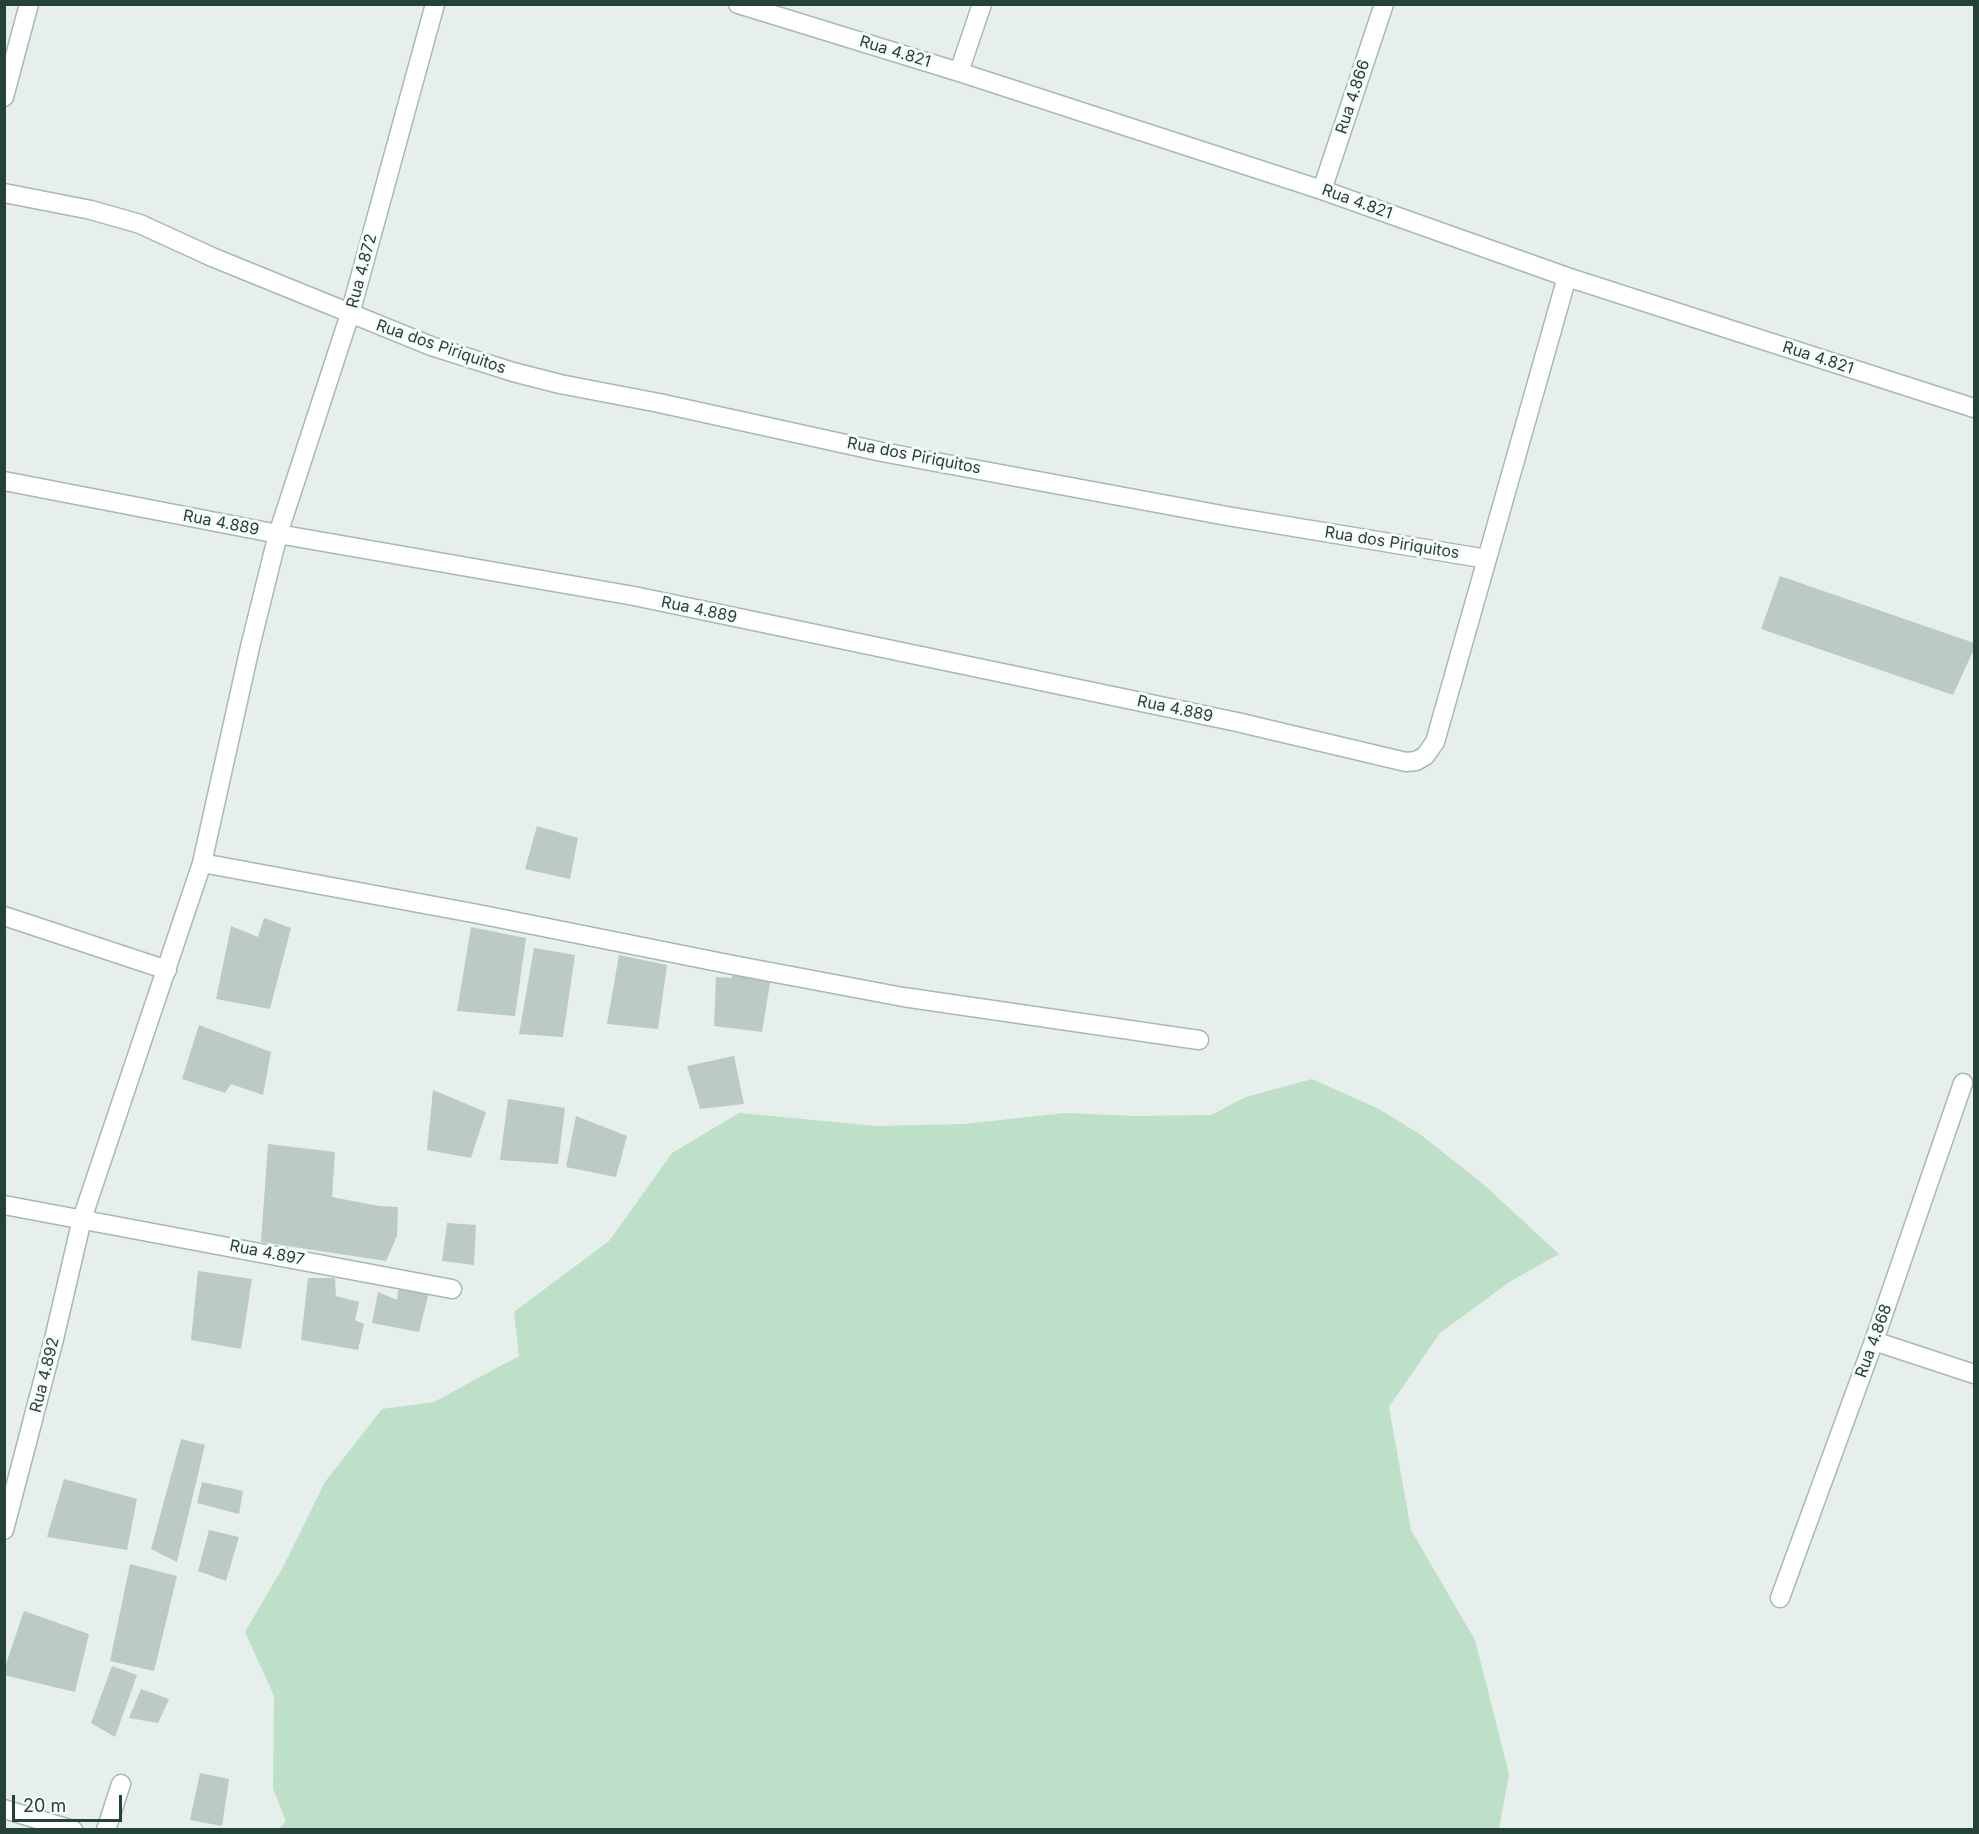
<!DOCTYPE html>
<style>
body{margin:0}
#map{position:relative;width:1979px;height:1834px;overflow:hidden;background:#e6efeb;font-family:Inter,sans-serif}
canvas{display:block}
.frame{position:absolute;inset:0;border:6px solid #24423a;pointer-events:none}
.scale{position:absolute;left:12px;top:1795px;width:110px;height:27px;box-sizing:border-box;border:3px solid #24423a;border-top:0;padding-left:8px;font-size:18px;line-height:21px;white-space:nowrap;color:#24423a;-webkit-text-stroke:4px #f7fbf9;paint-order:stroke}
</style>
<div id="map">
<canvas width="1979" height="1834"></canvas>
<div class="frame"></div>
<div class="scale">20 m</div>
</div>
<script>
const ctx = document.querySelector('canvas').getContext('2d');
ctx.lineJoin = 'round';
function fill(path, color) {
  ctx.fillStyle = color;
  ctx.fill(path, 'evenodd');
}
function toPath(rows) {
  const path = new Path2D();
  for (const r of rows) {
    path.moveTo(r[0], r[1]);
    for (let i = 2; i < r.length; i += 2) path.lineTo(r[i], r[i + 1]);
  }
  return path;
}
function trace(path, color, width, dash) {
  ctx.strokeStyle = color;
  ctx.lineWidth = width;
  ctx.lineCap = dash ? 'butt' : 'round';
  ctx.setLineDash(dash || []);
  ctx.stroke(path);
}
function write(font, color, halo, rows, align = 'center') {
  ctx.font = font + ' Inter,sans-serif';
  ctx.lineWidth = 6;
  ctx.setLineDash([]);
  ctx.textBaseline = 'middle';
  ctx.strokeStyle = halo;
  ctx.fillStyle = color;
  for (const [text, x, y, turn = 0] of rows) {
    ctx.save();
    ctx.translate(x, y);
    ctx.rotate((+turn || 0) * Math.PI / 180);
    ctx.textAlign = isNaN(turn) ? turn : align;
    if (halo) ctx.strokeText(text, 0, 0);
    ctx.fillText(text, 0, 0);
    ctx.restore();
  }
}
const green = toPath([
 [1312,1079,1379,1109,1421,1135,1482,1183,1559,1254,1511,1281,1440,1333,1389,1407,1411,1530,1475,1640,1509,1774,1499,1829,279,1829,286,1821,273,1789,274,1696,245,1632,283,1567,325,1482,382,1409,434,1402,519,1356,514,1312,609,1241,672,1153,739,1113,877,1126,964,1124,1065,1113,1137,1116,1211,1115,1246,1097]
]);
const building = toPath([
 [1780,576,1974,643,1974,649,1953,695,1761,629],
 [537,826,578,838,570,879,525,869],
 [264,918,291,928,270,1009,216,999,231,926,258,937],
 [471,927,526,938,515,1016,457,1011],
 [534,948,575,955,563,1037,519,1034],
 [619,955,667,965,658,1029,607,1024],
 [733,965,771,977,762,1032,714,1026,716,977,732,978],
 [199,1025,271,1052,263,1095,231,1084,225,1093,182,1079],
 [734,1056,744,1104,700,1109,687,1066],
 [433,1090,486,1112,471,1158,427,1150],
 [508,1099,565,1108,558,1164,500,1160],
 [576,1116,627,1136,616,1177,566,1167],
 [268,1144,335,1152,332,1197,379,1206,398,1207,397,1236,386,1261,261,1242],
 [447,1223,476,1225,474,1265,442,1261],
 [198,1271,252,1279,241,1349,191,1340],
 [308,1278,335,1278,336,1296,359,1302,355,1320,364,1324,358,1350,301,1340],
 [399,1286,429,1292,419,1332,372,1323,378,1292,397,1300],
 [181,1439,205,1445,177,1562,151,1549],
 [64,1479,137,1499,127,1550,47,1537],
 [202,1482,243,1491,239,1514,197,1503],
 [209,1530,239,1537,226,1581,198,1571],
 [130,1564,177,1576,154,1671,110,1661],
 [24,1611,89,1634,75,1692,4,1675,4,1670],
 [112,1666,137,1675,115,1737,91,1723],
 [141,1689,169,1699,158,1723,129,1718],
 [200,1773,229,1779,222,1826,190,1820]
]);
const minor = toPath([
 [738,4,959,72,1322,190,1567,277,1974,408],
 [959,72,982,4],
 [4,97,29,4],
 [1322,190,1384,4],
 [4,193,91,210,140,224,212,257,431,346,513,372,560,384,659,403,882,452,1227,516,1487,559],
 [4,481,278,534,634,596,1237,722,1406,762,1416,761,1425,756,1435,742,1567,277],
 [202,863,478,914,733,965,903,997,1199,1040],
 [4,916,167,970],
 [4,1205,452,1289],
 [1874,1341,1974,1374],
 [4,1530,54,1339,82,1219,202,863,250,647,278,534,350,314,435,4],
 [1780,1598,1874,1341,1963,1083],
 [4,1809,73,1830],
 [106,1830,121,1784]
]);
const streetNames = [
 ["Rua 4.821",895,52,17],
 ["Rua 4.866",1353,97,-72],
 ["Rua 4.821",1357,202,20],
 ["Rua 4.872",362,271,-75],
 ["Rua dos Piriquitos",441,347,19],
 ["Rua 4.821",1818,358,18],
 ["Rua dos Piriquitos",914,456,11],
 ["Rua 4.889",221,523,11],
 ["Rua dos Piriquitos",1392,543,9],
 ["Rua 4.889",699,610,12],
 ["Rua 4.889",1175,709,12],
 ["Rua 4.897",267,1253,11],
 ["Rua 4.868",1874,1341,-70],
 ["Rua 4.892",45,1375,-76]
];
fill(green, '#bfe0c8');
fill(building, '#bbcac4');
trace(minor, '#a8b8b2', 21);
trace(minor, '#fff', 18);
write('16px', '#24423a', '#f7fbf9', streetNames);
</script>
